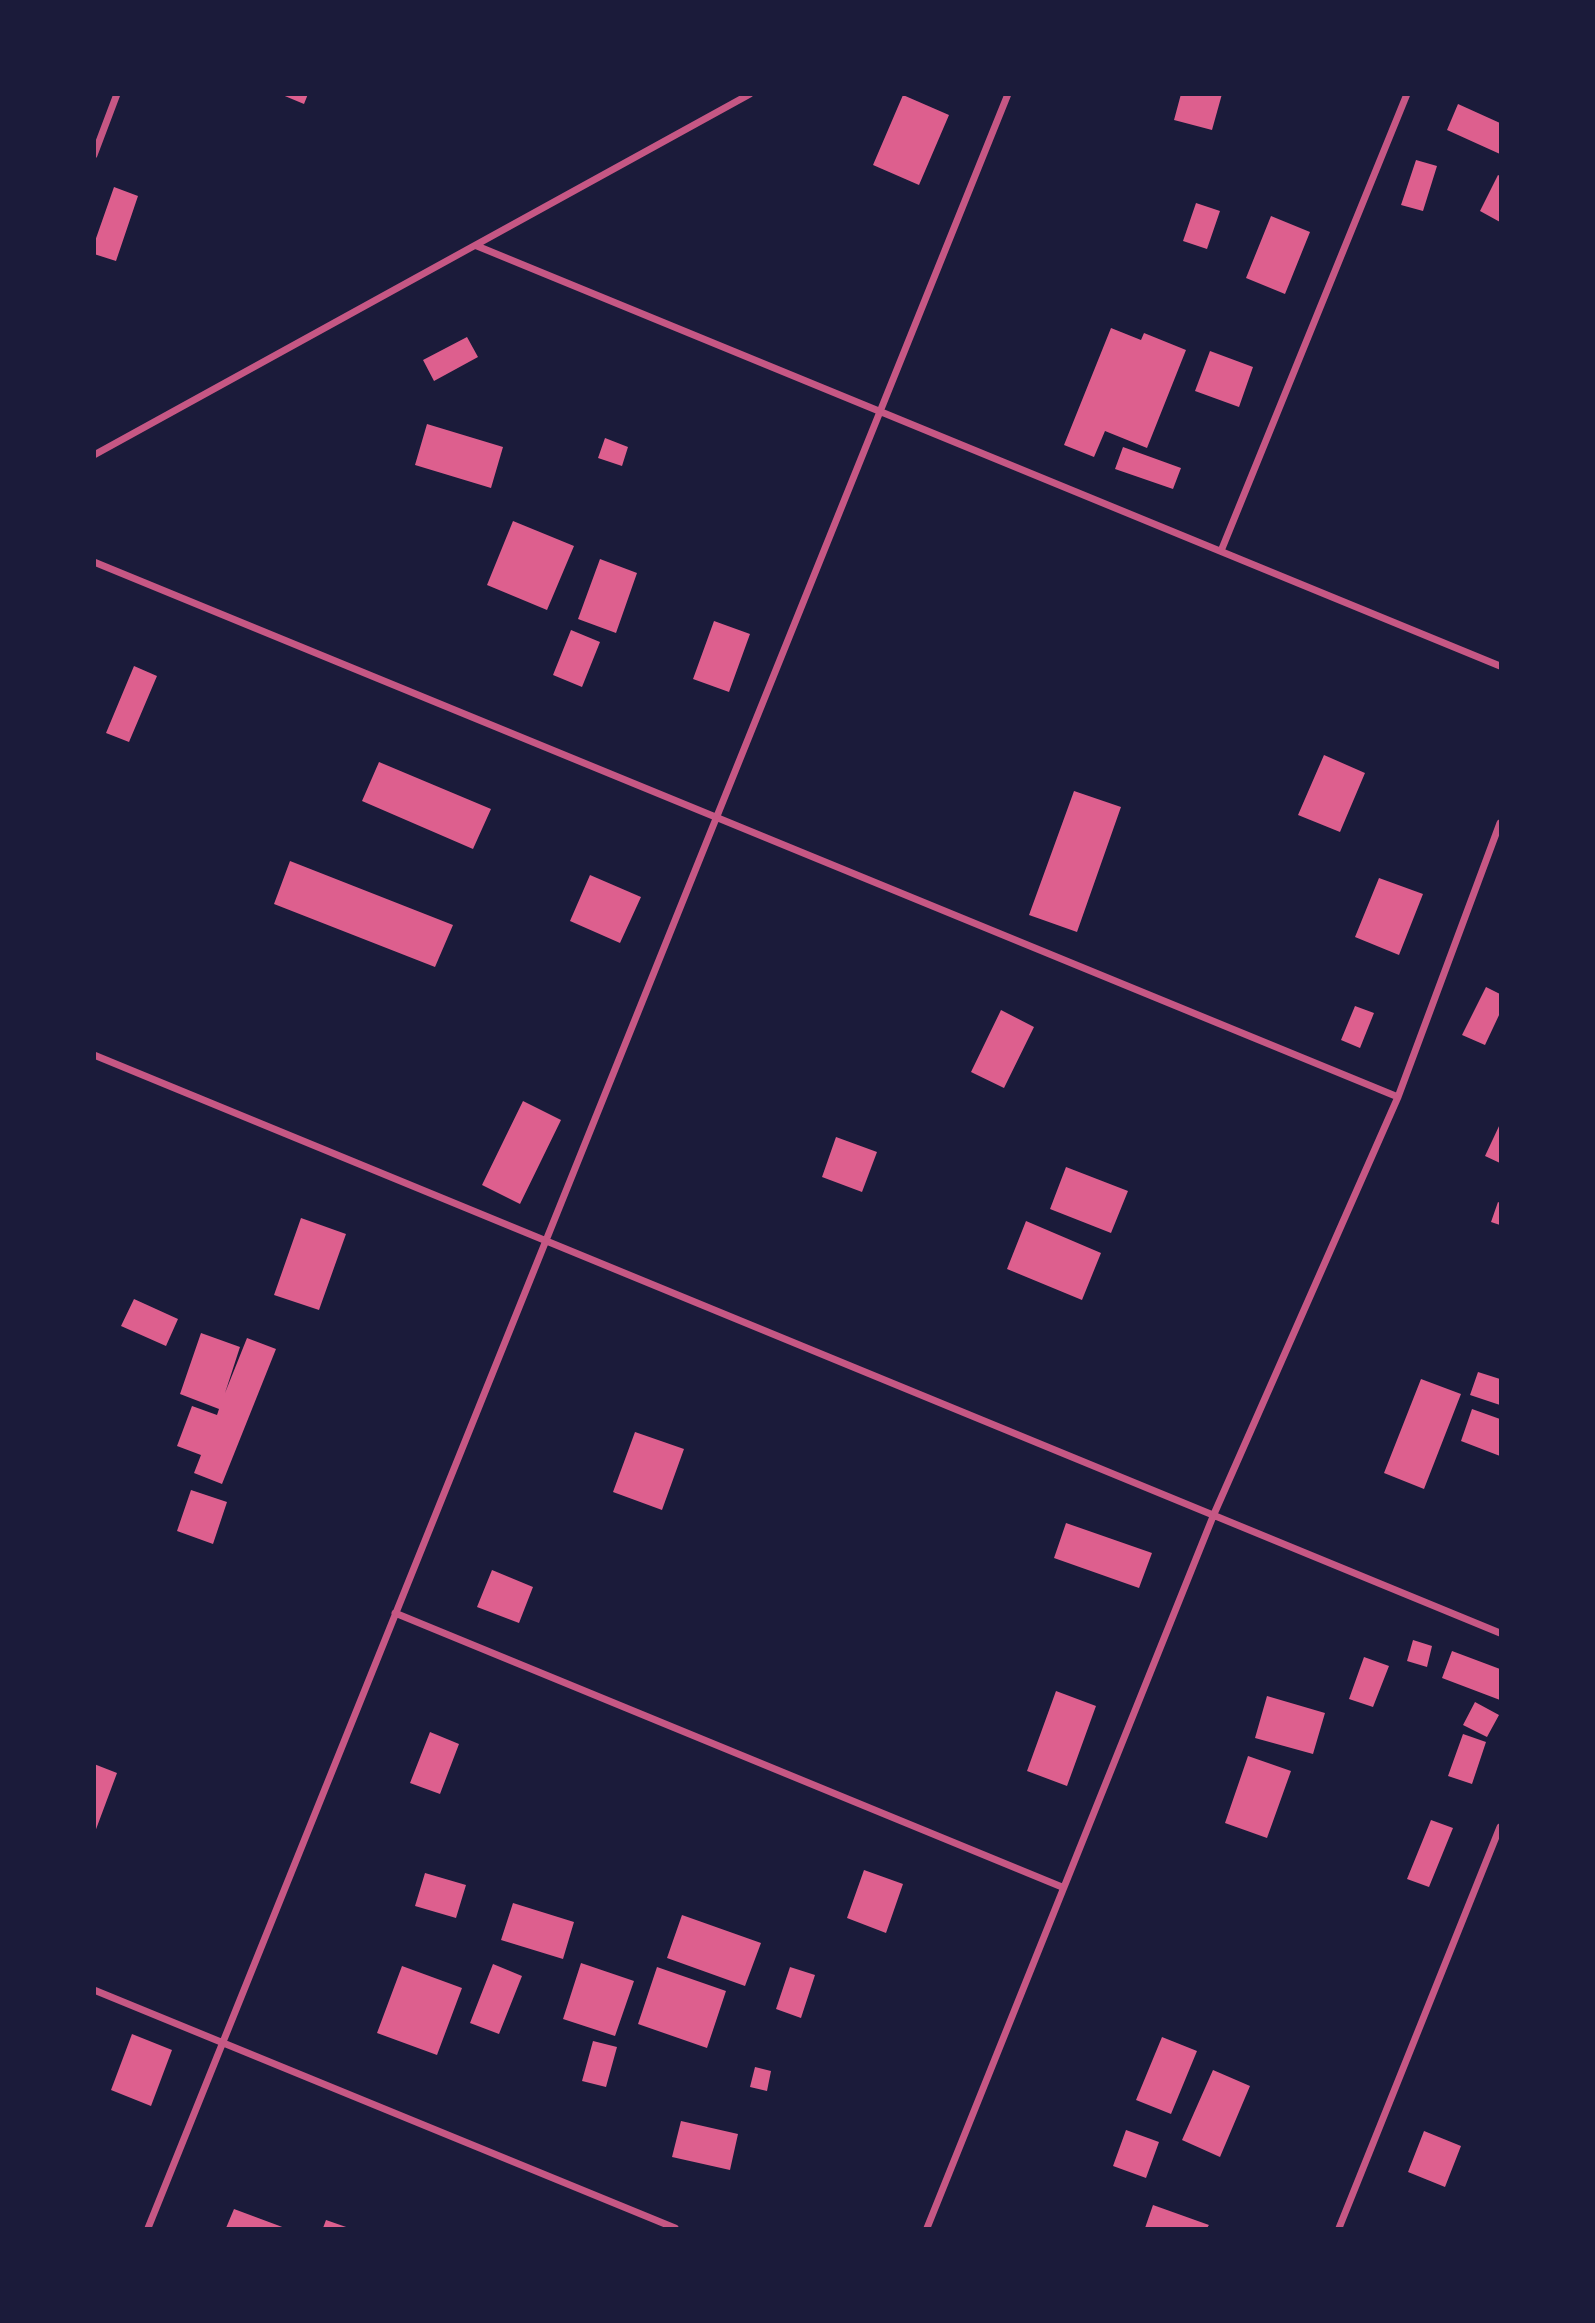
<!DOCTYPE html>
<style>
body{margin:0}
#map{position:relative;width:1595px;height:2323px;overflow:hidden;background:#1b1b3a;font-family:Lora,serif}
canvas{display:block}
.frame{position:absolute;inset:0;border:96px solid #1b1b3a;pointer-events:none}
</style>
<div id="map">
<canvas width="1595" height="2323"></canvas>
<div class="frame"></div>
</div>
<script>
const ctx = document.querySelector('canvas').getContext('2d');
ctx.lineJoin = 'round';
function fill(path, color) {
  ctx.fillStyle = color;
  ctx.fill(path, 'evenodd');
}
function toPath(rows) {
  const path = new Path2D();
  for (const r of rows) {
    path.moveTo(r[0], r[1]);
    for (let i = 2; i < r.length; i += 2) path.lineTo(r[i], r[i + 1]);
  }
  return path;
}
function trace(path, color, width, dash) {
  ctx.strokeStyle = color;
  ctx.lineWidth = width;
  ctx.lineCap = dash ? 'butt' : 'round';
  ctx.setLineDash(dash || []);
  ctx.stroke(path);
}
const building = toPath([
 [280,94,308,94,304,104],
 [1181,94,1222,94,1212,130,1174,120],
 [903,95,949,115,919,185,873,165],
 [1458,104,1500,123,1500,154,1447,130],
 [1416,160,1437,166,1423,211,1401,205],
 [1498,175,1500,176,1500,222,1480,211],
 [114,187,138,196,116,261,94,254,94,244],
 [1196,203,1220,211,1207,249,1183,241],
 [1271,216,1310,232,1285,294,1246,278],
 [1111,328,1141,340,1144,333,1186,350,1147,448,1105,431,1094,457,1064,445],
 [467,337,478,357,434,381,423,360],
 [1210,351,1253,367,1239,407,1195,391],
 [427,424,503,447,491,488,415,465],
 [605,438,628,447,622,466,598,458],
 [1123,447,1181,468,1173,489,1115,469],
 [513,521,574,546,547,610,487,585],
 [600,559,637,573,616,633,578,619],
 [714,621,750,634,729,692,693,679],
 [571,630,600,642,582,687,553,675],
 [134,666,157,676,129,742,106,733],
 [1324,755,1365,773,1340,832,1298,815],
 [379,762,491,809,473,849,362,801],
 [1074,791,1121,807,1077,932,1029,915],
 [290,861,453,925,435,967,274,904],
 [590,875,641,897,620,943,570,921],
 [1379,878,1423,894,1399,955,1355,937],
 [1486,987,1500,994,1500,1013,1485,1045,1462,1035],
 [1355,1006,1374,1013,1360,1048,1341,1040],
 [1001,1010,1034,1027,1004,1088,971,1072],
 [523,1101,561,1120,520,1204,482,1185],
 [1500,1124,1500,1163,1485,1156],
 [836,1137,877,1152,862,1192,822,1177],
 [1066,1167,1128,1191,1111,1233,1050,1209],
 [1498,1202,1500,1203,1500,1225,1491,1222],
 [301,1218,346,1234,319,1310,274,1295],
 [1026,1221,1101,1253,1082,1300,1007,1269],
 [134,1299,178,1319,166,1346,121,1326],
 [201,1333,240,1347,225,1393,247,1338,276,1349,222,1484,194,1473,201,1455,177,1446,192,1406,217,1415,219,1409,180,1394],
 [1478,1372,1500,1379,1500,1405,1470,1395],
 [1421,1379,1461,1394,1424,1489,1384,1473],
 [1472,1409,1500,1419,1500,1456,1461,1441],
 [635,1432,684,1449,662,1510,613,1492],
 [191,1490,227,1502,213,1544,177,1531],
 [1066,1523,1152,1553,1139,1588,1054,1558],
 [492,1570,533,1587,519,1623,477,1607],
 [1413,1640,1432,1646,1427,1667,1407,1661],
 [1452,1651,1500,1669,1500,1700,1442,1678],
 [1364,1657,1389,1666,1373,1707,1349,1699],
 [1056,1691,1096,1706,1067,1786,1027,1771],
 [1267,1696,1325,1713,1313,1754,1255,1738],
 [1475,1702,1499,1715,1487,1737,1463,1725],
 [430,1732,459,1744,440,1794,410,1783],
 [1463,1734,1486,1742,1472,1784,1448,1776],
 [1248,1756,1291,1771,1267,1838,1225,1823],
 [94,1764,117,1773,95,1832,94,1832],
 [1431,1820,1453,1828,1429,1887,1407,1879],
 [864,1870,903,1884,886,1933,847,1918],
 [425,1873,466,1885,456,1918,415,1906],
 [513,1903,574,1922,563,1959,501,1940],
 [682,1915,761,1943,745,1986,667,1958],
 [581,1963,634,1981,615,2036,563,2019],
 [493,1964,522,1976,499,2034,470,2023],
 [402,1966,462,1988,437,2055,377,2033],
 [657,1967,726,1991,707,2048,638,2024],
 [790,1967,815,1975,801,2018,776,2009],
 [132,2034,172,2050,151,2106,111,2090],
 [1162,2037,1197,2051,1171,2114,1136,2100],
 [593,2041,617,2047,606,2087,582,2081],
 [755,2067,771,2071,767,2091,750,2087],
 [1213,2070,1250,2086,1220,2157,1182,2140],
 [681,2121,738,2134,730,2170,672,2157],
 [1126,2130,1159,2142,1146,2178,1113,2166],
 [1424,2131,1461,2146,1445,2187,1408,2172],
 [1153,2205,1209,2225,1207,2228,1145,2228],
 [234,2209,285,2228,226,2228],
 [326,2220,349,2228,323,2228]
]);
const minor = toPath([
 [94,155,117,94],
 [477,246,1500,666],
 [94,455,750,94],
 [1221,551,1407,94],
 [94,562,1398,1097],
 [94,1055,1500,1633],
 [395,1613,1062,1887],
 [94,1990,675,2228],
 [148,2228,1008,94],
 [927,2228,1214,1514,1398,1097,1500,823],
 [1339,2228,1500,1827]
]);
fill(building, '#dd5f8e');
trace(minor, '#c65784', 7);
</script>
